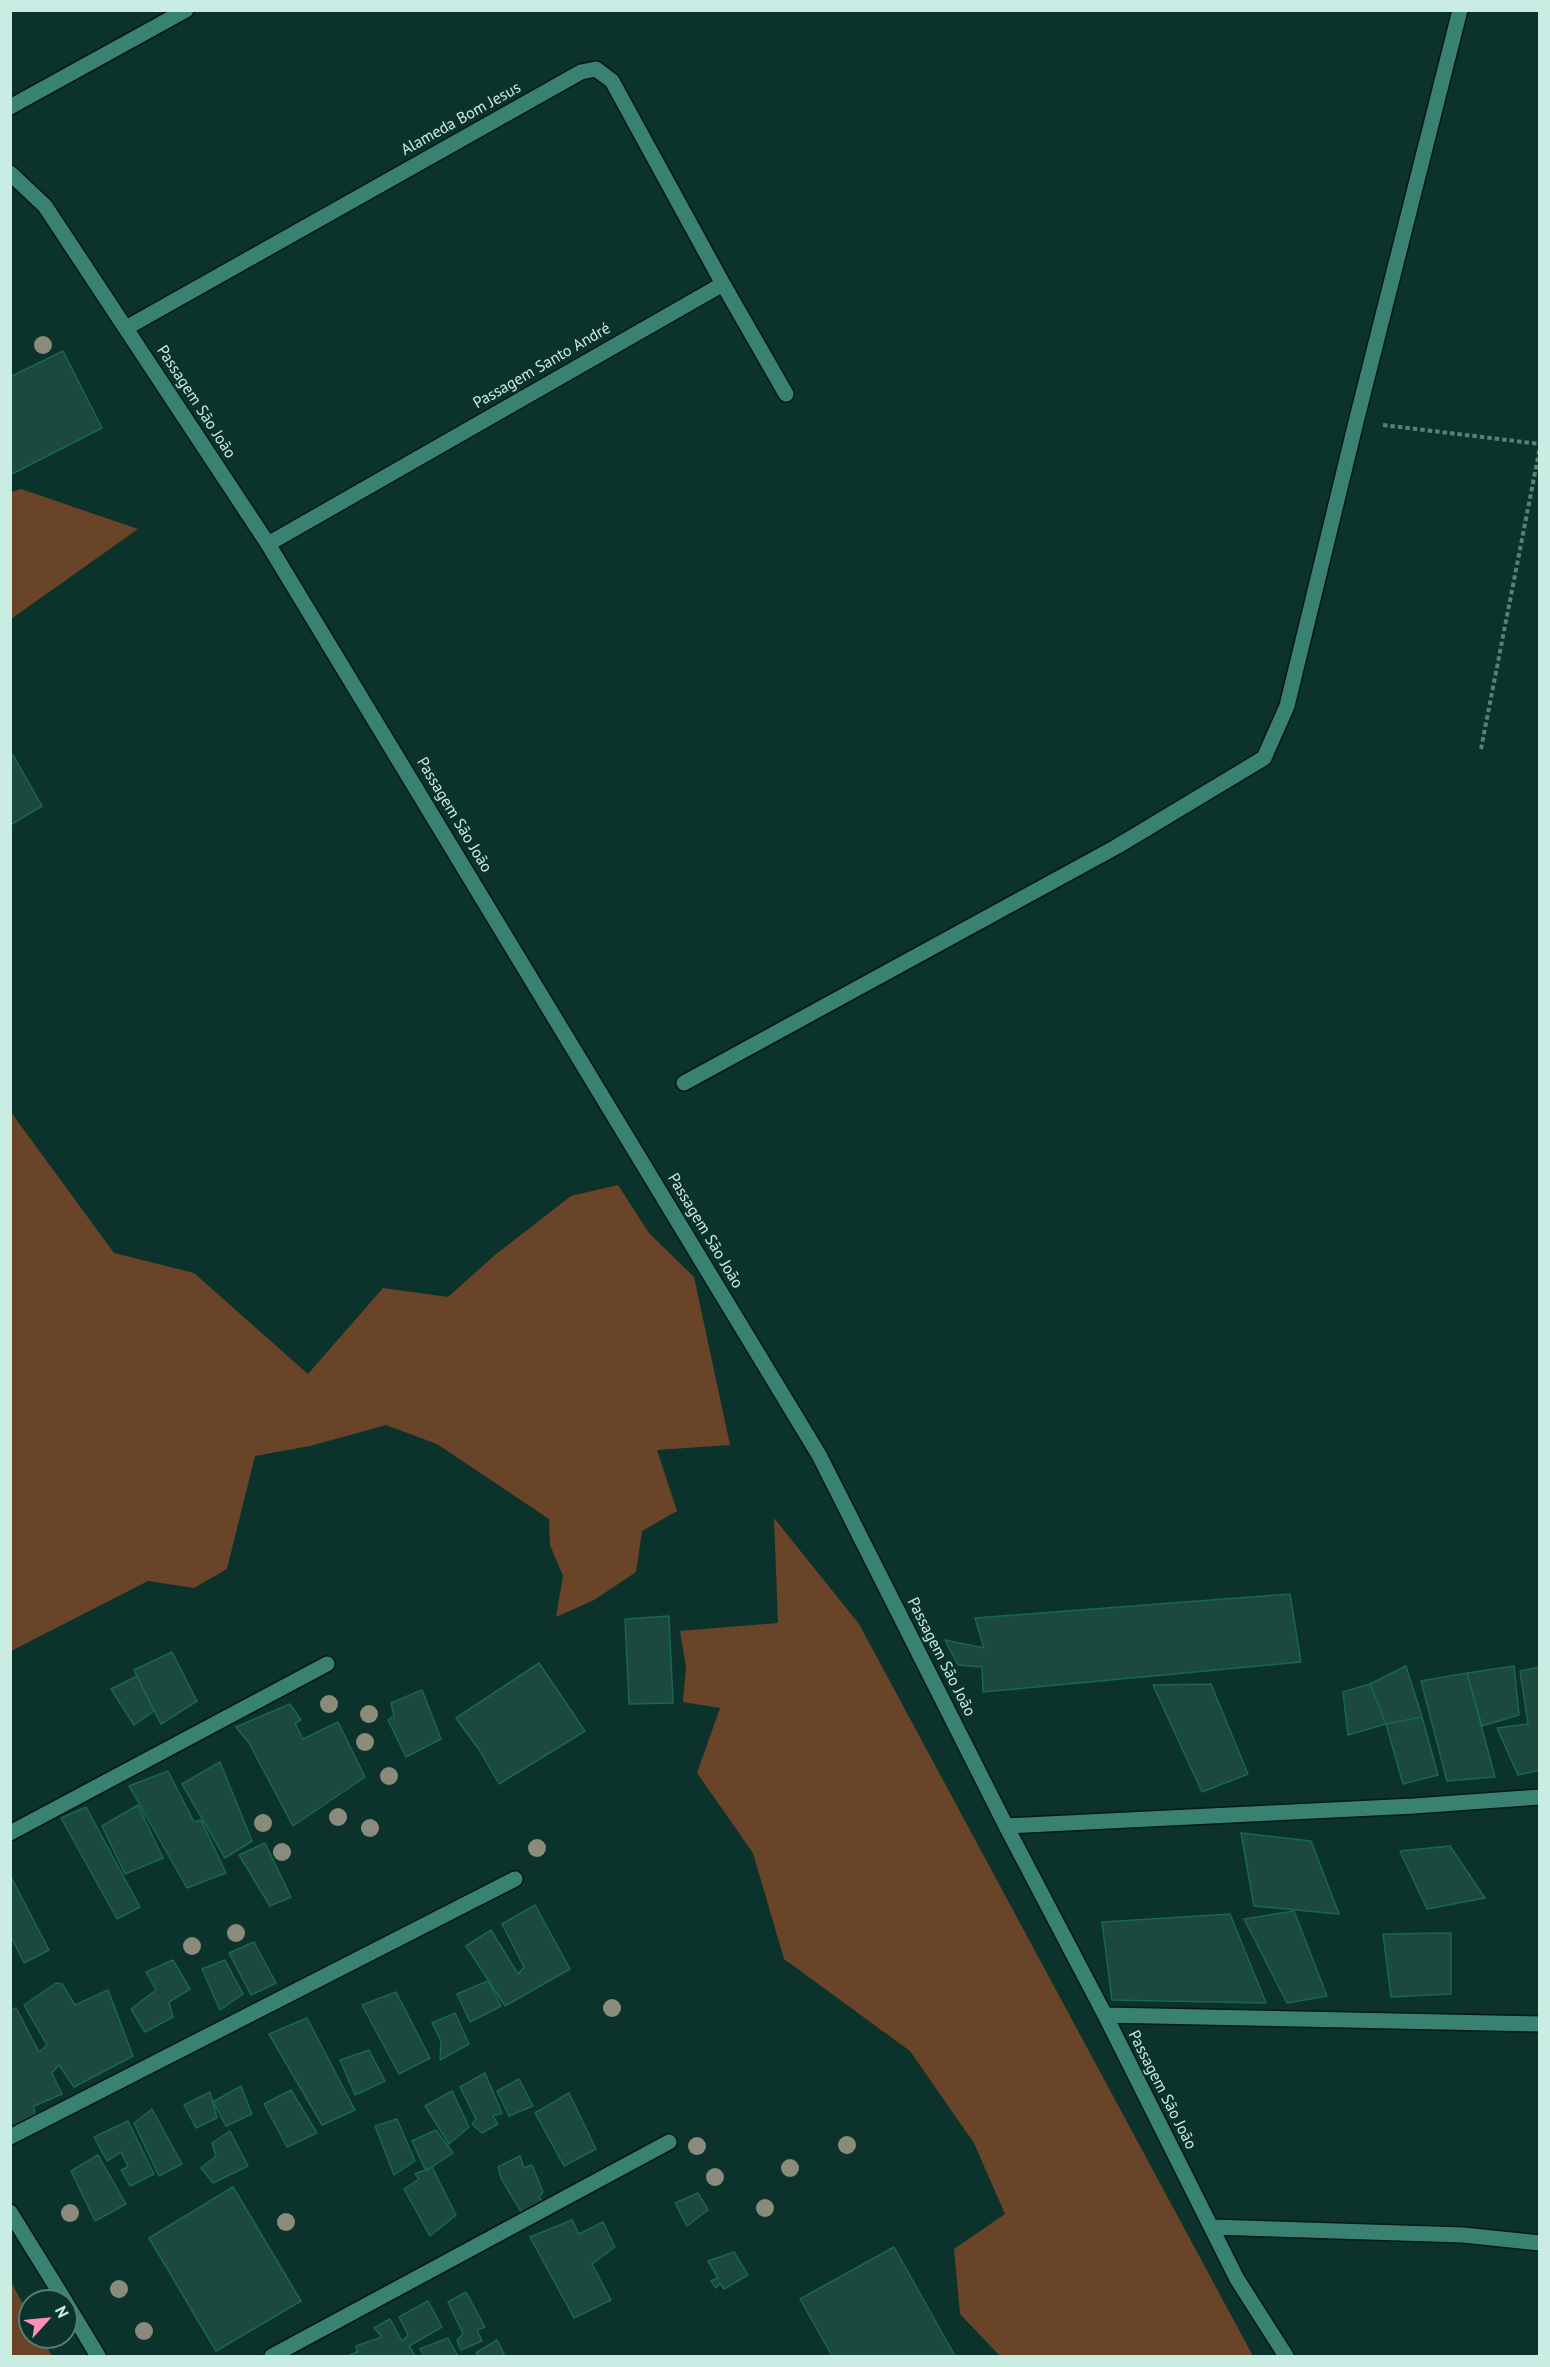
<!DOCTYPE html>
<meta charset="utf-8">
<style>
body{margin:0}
#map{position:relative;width:1550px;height:2367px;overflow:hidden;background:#0b332b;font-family:"PT Sans",sans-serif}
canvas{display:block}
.frame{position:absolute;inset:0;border:12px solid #caede3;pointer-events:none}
.north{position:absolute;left:18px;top:2289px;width:60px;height:60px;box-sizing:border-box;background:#0b332b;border:2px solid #577d75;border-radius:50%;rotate:63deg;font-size:16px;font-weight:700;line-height:24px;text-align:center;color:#caede3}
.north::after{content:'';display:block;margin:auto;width:21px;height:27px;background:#ff8eba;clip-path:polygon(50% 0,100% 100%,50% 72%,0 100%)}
</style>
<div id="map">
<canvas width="1550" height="2367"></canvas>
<div class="frame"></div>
<div class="north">N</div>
</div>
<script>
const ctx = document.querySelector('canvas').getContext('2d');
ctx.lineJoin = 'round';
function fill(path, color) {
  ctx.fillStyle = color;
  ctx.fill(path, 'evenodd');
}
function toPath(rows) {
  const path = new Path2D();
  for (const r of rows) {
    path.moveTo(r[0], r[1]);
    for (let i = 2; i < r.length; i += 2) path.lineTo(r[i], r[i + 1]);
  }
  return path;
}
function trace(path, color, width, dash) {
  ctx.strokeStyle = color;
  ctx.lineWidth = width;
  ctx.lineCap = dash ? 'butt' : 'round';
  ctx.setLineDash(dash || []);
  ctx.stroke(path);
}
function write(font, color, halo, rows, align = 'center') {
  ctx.font = font + ' "PT Sans",sans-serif';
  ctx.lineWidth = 4.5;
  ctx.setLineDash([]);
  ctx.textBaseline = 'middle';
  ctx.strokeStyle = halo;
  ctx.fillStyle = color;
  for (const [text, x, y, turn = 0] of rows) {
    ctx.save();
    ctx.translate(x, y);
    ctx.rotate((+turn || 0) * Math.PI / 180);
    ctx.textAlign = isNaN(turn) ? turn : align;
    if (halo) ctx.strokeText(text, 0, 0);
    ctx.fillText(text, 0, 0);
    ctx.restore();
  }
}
const green = toPath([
 [21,489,138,529,11,619,11,492],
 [10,1111,114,1253,194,1273,308,1374,383,1288,448,1297,495,1255,571,1196,618,1185,649,1233,694,1277,730,1445,657,1450,677,1511,642,1531,636,1572,594,1600,556,1617,563,1576,550,1545,549,1519,437,1444,386,1425,310,1446,255,1456,227,1569,194,1588,148,1581,11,1651],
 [774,1518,859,1624,1253,2356,1000,2356,960,2314,954,2249,1005,2214,974,2143,910,2051,784,1959,753,1853,697,1773,720,1708,683,1702,686,1667,680,1631,778,1623],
 [11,2282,30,2317,30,2337,41,2337,52,2356,11,2356]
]);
const building = toPath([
 [63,351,102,428,10,475,10,377,63,351],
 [13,755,42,806,10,825,10,756,13,755],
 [1290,1594,1301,1662,983,1692,982,1667,958,1665,945,1640,984,1648,975,1618,1290,1594],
 [669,1616,673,1703,629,1704,625,1619,669,1616],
 [172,1652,197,1701,161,1724,134,1670,172,1652],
 [539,1663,585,1731,499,1784,480,1751,456,1718,539,1663],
 [1406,1666,1422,1717,1386,1724,1370,1684,1406,1666],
 [1514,1666,1519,1715,1482,1726,1467,1673,1514,1666],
 [1540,1667,1540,1770,1518,1775,1497,1728,1528,1724,1520,1671,1540,1667],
 [1467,1673,1495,1777,1447,1781,1421,1681,1467,1673],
 [137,1676,154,1711,134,1725,111,1689,137,1676],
 [1211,1684,1248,1774,1202,1792,1153,1685,1211,1684],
 [1370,1684,1386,1724,1348,1735,1343,1692,1370,1684],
 [422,1690,441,1739,406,1757,388,1720,394,1716,391,1703,422,1690],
 [290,1704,301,1720,295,1723,303,1739,338,1722,365,1777,293,1826,249,1743,236,1727,290,1704],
 [1422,1717,1438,1775,1403,1784,1386,1724,1422,1717],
 [220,1762,252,1841,225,1858,182,1784,220,1762],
 [168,1771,194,1822,201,1820,226,1873,187,1888,129,1786,168,1771],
 [138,1805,163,1858,125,1874,102,1826,138,1805],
 [86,1807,140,1907,117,1919,61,1818,86,1807],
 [1241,1833,1311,1841,1339,1914,1254,1906,1241,1833],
 [265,1843,291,1897,270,1906,239,1855,265,1843],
 [1450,1846,1485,1898,1427,1909,1400,1851,1450,1846],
 [10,1875,49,1950,24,1963,10,1935,10,1875],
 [535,1905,570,1969,505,2006,466,1946,491,1930,518,1974,524,1967,502,1924,535,1905],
 [1294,1911,1327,1996,1287,2003,1244,1919,1294,1911],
 [1230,1914,1266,2003,1112,2000,1102,1922,1230,1914],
 [1451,1933,1451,1994,1391,1997,1383,1934,1451,1933],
 [254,1942,276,1983,251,1995,229,1953,254,1942],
 [173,1960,190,1989,169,2002,173,2017,145,2032,131,2009,156,1990,146,1972,173,1960],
 [225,1960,243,1994,220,2010,202,1969,225,1960],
 [488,1981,501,2006,470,2022,457,1994,488,1981],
 [56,1983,62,1984,75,2005,108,1990,133,2056,74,2087,59,2065,52,2073,62,2094,34,2106,35,2119,10,2130,10,2011,16,2008,39,2052,47,2045,24,2005,56,1983],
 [396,1992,430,2058,399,2074,362,2005,396,1992],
 [455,2013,469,2044,440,2060,441,2041,432,2023,455,2013],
 [307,2018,355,2110,322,2125,269,2034,307,2018],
 [369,2050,385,2081,355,2095,340,2060,369,2050],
 [485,2073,502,2113,493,2116,498,2124,482,2133,472,2124,476,2119,460,2087,485,2073],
 [519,2079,533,2106,509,2116,497,2091,519,2079],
 [241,2086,252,2114,226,2126,213,2102,241,2086],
 [291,2090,317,2133,287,2147,264,2104,291,2090],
 [452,2091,469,2127,449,2144,425,2106,452,2091],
 [210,2092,217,2118,196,2128,184,2105,210,2092],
 [569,2093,596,2149,564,2166,535,2113,569,2093],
 [152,2109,182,2164,159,2176,134,2123,152,2109],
 [397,2119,415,2161,394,2175,375,2126,397,2119],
 [128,2121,154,2174,130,2186,121,2170,128,2167,121,2152,107,2161,94,2137,128,2121],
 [436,2130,453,2153,426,2171,412,2141,436,2130],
 [230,2131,248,2166,213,2183,201,2168,216,2156,212,2143,230,2131],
 [98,2155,126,2204,95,2221,71,2171,98,2155],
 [520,2156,524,2168,532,2165,543,2192,539,2197,544,2204,525,2218,502,2180,498,2167,520,2156],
 [432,2167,456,2215,430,2236,404,2189,419,2179,415,2174,432,2167],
 [233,2187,301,2301,216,2351,149,2238,233,2187],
 [698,2193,708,2210,687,2226,675,2203,698,2193],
 [572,2220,579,2234,603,2222,615,2247,592,2264,611,2300,574,2318,530,2237,572,2220],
 [894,2247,955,2356,832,2356,800,2299,894,2247],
 [734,2252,748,2275,724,2289,720,2283,716,2288,711,2281,718,2278,708,2261,734,2252],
 [466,2292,485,2327,477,2330,482,2341,461,2350,457,2340,463,2334,448,2302,466,2292],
 [428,2301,442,2327,409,2346,415,2356,348,2356,357,2352,356,2346,382,2337,374,2328,390,2319,402,2341,408,2335,399,2317,428,2301],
 [448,2338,458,2356,424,2356,420,2349,448,2338],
 [497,2340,505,2356,478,2356,476,2353,497,2340]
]);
const path = toPath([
 [1383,425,1540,444],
 [1481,749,1540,447]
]);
const street = toPath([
 [10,107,186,10],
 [10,173,45,206,268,544,819,1455,1006,1826,1105,2015,1237,2279,1286,2356],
 [126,328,581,72,596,69,612,81,723,284],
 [268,544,723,284,786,394],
 [684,1083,1116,847,1264,758,1287,706,1356,422,1460,10],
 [1006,1826,1414,1806,1540,1797],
 [10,1833,327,1664],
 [1105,2015,1540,2024],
 [10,2137,515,1879],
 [10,2212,65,2301],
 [1211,2227,1463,2235,1540,2243],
 [66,2303,98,2356],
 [272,2356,669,2142]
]);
const trees = [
 [43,345],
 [329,1704],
 [369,1714],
 [365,1742],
 [389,1776],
 [338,1817],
 [263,1823],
 [370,1828],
 [537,1848],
 [282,1852],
 [236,1933],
 [192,1946],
 [612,2008],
 [847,2145],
 [697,2146],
 [790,2168],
 [715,2177],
 [765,2208],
 [70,2213],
 [286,2222],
 [119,2289],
 [144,2331]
];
const streetNames = [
 ["Alameda Bom Jesus",461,119,-29],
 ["Passagem Santo André",542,366,-30],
 ["Passagem São João",196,402,57],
 ["Passagem São João",454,815,59],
 ["Passagem São João",705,1231,59],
 ["Passagem São João",941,1657,63],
 ["Passagem São João",1162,2090,63]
];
fill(green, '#6a4428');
fill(building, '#1b493e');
trace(building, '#176656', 1.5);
trace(street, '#031914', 18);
trace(path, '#5a7f77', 4, [4.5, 3]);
trace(street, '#398272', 15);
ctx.fillStyle = '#8b8b7b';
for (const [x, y] of trees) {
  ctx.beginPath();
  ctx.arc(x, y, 9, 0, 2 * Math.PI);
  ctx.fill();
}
write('16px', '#caede3', '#0b332b', streetNames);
</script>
